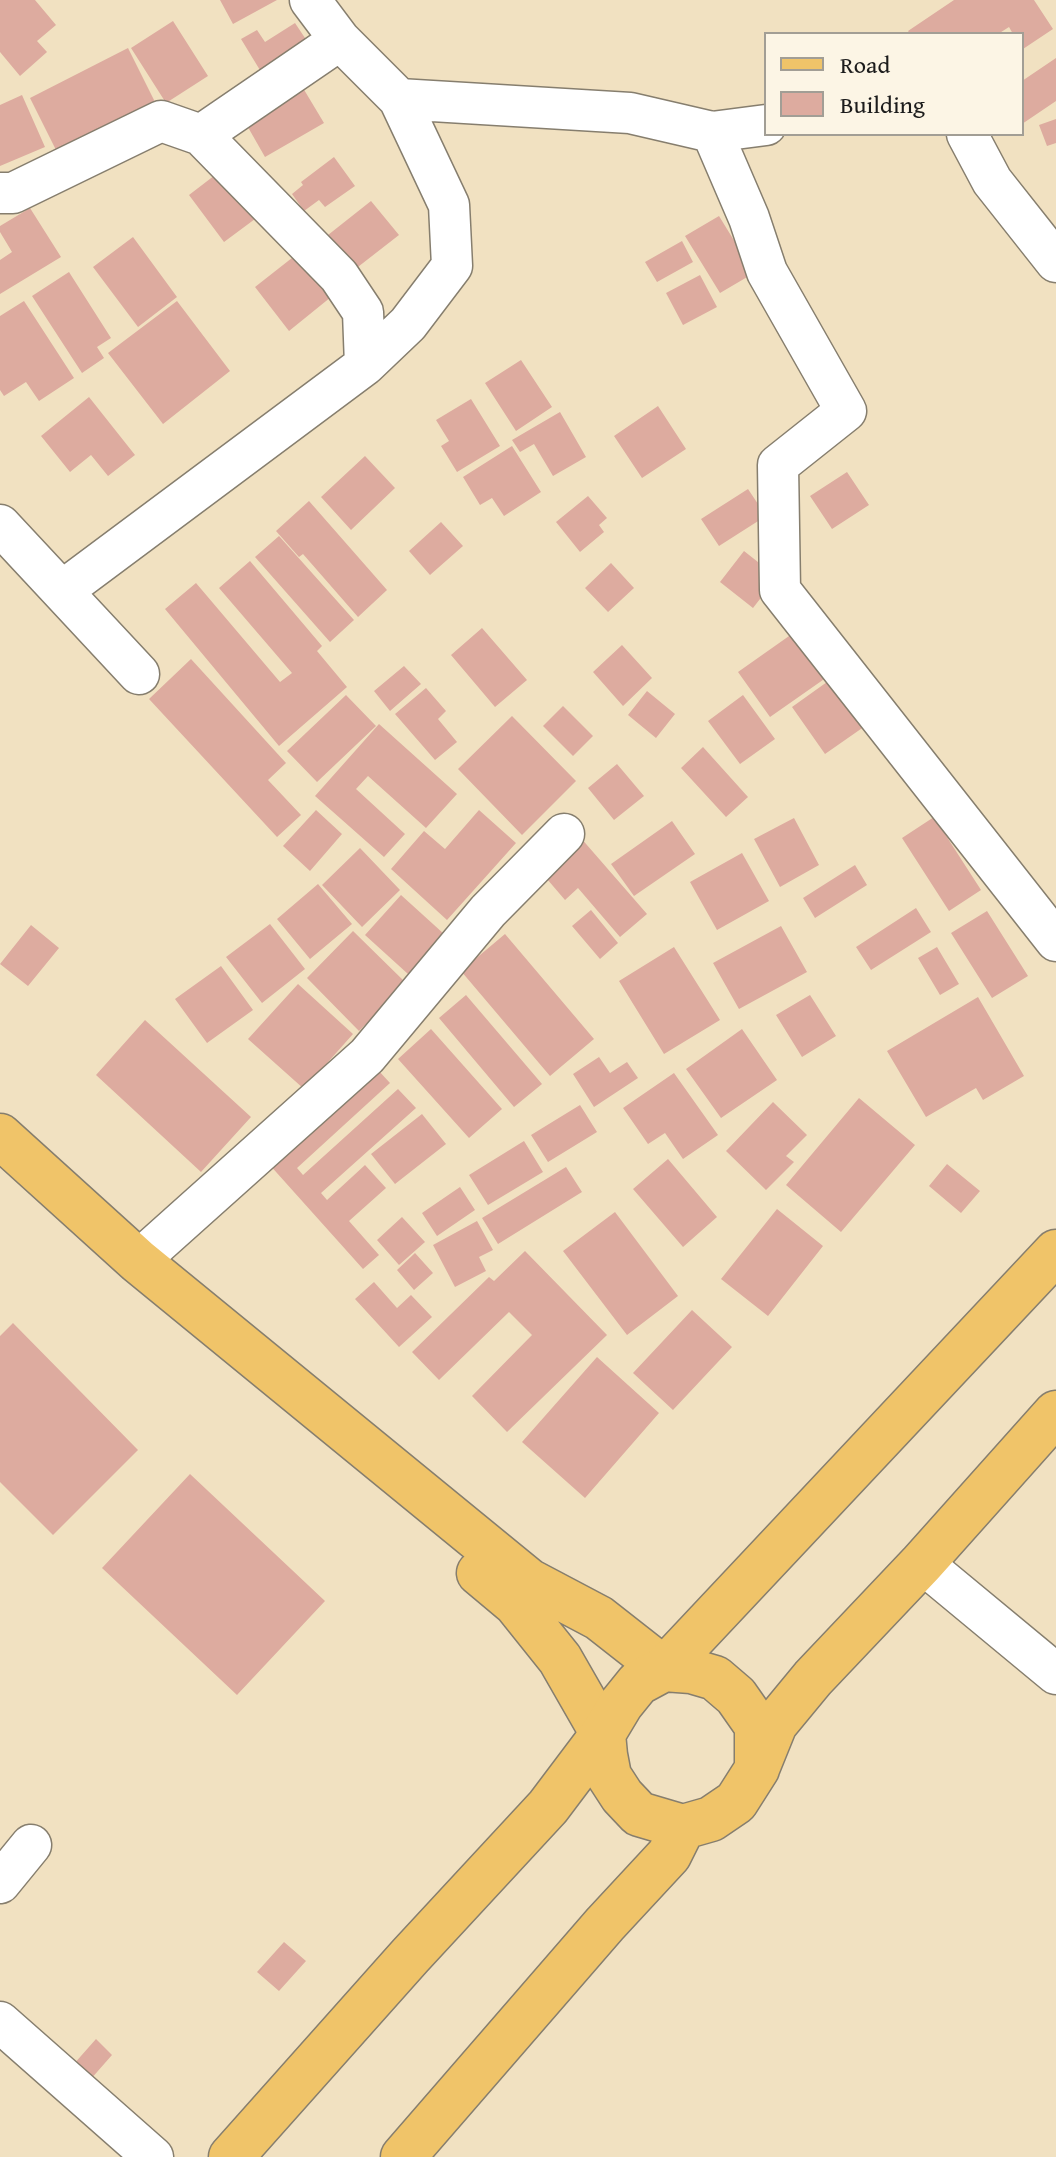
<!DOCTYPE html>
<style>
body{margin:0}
#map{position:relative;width:1056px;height:2157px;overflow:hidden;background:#f1e1c1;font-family:"Gentium Book Plus",serif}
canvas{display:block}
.legend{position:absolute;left:764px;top:32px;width:260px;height:104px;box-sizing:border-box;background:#fcf5e5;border:2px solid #a29e95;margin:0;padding:10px 14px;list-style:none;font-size:24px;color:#1c1c1c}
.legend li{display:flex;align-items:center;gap:16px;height:40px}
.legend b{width:40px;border:2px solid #a29e95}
</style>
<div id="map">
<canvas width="1056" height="2157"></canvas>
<ul class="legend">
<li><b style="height:10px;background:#f0c469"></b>Road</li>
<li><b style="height:22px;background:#ddab9f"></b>Building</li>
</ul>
</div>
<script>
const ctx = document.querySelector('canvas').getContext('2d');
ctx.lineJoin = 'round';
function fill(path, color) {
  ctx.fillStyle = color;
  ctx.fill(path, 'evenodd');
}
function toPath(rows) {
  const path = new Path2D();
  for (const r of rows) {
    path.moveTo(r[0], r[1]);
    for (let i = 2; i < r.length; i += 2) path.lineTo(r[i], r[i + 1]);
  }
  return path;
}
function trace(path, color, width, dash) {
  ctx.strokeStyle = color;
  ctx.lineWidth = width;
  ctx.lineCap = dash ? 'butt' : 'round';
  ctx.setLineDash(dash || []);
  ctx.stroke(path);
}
const building = toPath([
 [0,0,35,0,56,25,37,41,47,52,20,76,0,52],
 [220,0,277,0,233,24],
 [954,0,1034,0,1053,29,1023,49,1022,34,1013,34,1009,27,998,34,910,34,908,31],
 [173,21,208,76,166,103,131,48],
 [295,23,313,50,266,80,241,39,257,30,265,42],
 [128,48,159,110,57,152,30,98],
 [1056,58,1056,101,1022,124,1022,81],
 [303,88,324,123,265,157,245,122],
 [22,95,45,147,0,166,0,105],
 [1056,119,1056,143,1047,146,1039,125],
 [334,157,355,186,325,207,319,200,304,211,292,194,303,185,301,182],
 [219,172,255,219,224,242,189,195],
 [371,201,399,235,354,270,328,235],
 [30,208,61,257,0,294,0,260,12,252,0,232,0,226],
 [719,216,754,273,720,293,685,236],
 [133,237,177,297,138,327,93,267],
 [682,241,693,262,657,282,645,262],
 [297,254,331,297,289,331,255,287],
 [69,272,111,338,97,347,104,358,82,373,32,296],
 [700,275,717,307,683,325,666,293],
 [24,301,74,378,39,401,26,382,4,396,0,390,0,316],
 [177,301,230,371,163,424,108,353],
 [521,360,552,407,516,431,485,383],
 [89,397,135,455,108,476,91,455,70,472,41,436],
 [471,399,500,446,457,472,441,446,449,441,436,420],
 [658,406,686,449,642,478,614,436],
 [560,412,586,457,553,476,534,444,520,452,512,440],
 [512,446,541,492,504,516,492,498,480,505,463,477],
 [365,456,395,488,351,530,321,497],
 [847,472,869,505,832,529,810,496],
 [748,489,766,516,719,546,701,519],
 [588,496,607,518,599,525,604,532,580,552,556,522],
 [309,501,387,590,358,617,303,554,299,557,276,531],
 [441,522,463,546,430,575,409,551],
 [279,536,354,620,330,642,255,557],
 [744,551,777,577,753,608,720,582],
 [250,561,322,646,317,651,347,687,279,746,165,609,196,583,280,682,292,673,219,588],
 [611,563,634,588,608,612,585,588],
 [482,628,527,680,495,707,451,655],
 [799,629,830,675,770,717,738,672],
 [622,645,652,678,623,706,593,672],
 [191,659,286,763,268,780,301,815,277,837,149,699],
 [404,666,421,684,390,711,374,691],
 [834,677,868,724,825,754,792,707],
 [426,688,446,711,438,719,457,742,435,760,395,714],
 [647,691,675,714,656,738,628,715],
 [346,695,376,726,317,782,287,751],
 [743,695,775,739,740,764,708,721],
 [563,706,593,736,573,756,543,726],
 [512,716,576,781,522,835,458,769],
 [379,724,457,794,426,828,368,776,356,789,405,834,384,857,315,796],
 [703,747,748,797,726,817,681,768],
 [617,764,644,796,614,820,588,788],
 [316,810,342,834,310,871,283,846],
 [479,810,516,843,447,920,391,869,424,831,445,849],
 [934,817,981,890,949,911,902,838],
 [794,818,819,865,780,887,754,839],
 [672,821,695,854,634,896,611,864],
 [580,837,647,914,620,937,578,888,565,900,541,872],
 [360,848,400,890,362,927,322,885],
 [742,853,769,901,717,930,690,882],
 [855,865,867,885,815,918,803,898],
 [318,884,352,924,310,959,277,919],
 [401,895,444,934,408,974,365,935],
 [916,908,931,932,871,970,856,947],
 [591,910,618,943,600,959,572,926],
 [987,911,1028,976,992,998,951,933],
 [270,924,305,969,262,1003,226,957],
 [31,925,59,948,28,986,0,964],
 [781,926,807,972,739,1009,713,963],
 [353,931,406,983,359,1031,307,978],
 [505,934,594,1039,550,1076,461,971],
 [674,947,720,1020,664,1054,619,981],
 [937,947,959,984,940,995,918,958],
 [221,966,253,1010,207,1043,175,999],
 [298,984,353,1034,304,1089,248,1039],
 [466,995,542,1084,514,1107,439,1018],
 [810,995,836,1036,802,1057,776,1015],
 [978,997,1024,1076,983,1100,976,1088,926,1117,887,1051],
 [145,1020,251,1117,201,1172,96,1075],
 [431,1029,502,1109,469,1138,398,1059],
 [742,1029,777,1080,721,1118,686,1069],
 [599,1057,610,1073,627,1062,638,1078,594,1107,573,1074],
 [378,1070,390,1083,297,1168,303,1175,398,1089,416,1108,321,1193,327,1200,365,1165,386,1188,349,1221,379,1255,363,1269,268,1163],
 [674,1073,718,1135,683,1159,665,1133,648,1144,623,1108],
 [859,1098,915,1145,841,1232,786,1185],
 [773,1102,807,1135,786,1156,794,1162,766,1190,726,1151],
 [580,1105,597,1132,548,1162,531,1135],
 [422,1114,446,1144,395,1184,371,1154],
 [524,1141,543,1172,488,1205,469,1175],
 [668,1159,717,1217,683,1247,633,1189],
 [947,1164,980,1191,961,1213,929,1186],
 [566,1167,582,1192,498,1244,482,1218],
 [460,1187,475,1210,437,1236,422,1213],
 [777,1209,823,1246,768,1316,721,1279],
 [615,1212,678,1296,627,1335,563,1251],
 [402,1217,425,1242,399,1265,377,1240],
 [477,1221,493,1250,479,1257,486,1271,455,1287,433,1245],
 [525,1251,607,1335,507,1432,472,1396,532,1335,509,1312,439,1380,412,1352,489,1277,494,1281],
 [415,1253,433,1273,414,1290,397,1270],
 [374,1282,397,1308,411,1295,432,1317,399,1347,355,1299],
 [692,1310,732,1347,673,1410,633,1373],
 [13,1323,138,1450,53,1535,0,1482,0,1336],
 [597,1357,659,1413,585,1498,522,1442],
 [190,1474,325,1601,237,1695,102,1568],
 [284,1942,306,1961,279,1991,257,1972],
 [96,2039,112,2055,90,2080,73,2065]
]);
const minor = toPath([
 [399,99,630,113,712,132,766,125],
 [712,132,749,218,767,272,846,411,778,465,780,590,1056,941],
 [967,134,992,181,1056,262],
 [201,135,340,40],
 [0,193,13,193,161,121,201,135,339,276,363,312,365,365],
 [0,525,139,674],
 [62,591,365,365,408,324,452,266,449,205,399,99,340,40,310,0],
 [138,1261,367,1056,488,911,564,834],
 [922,1563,1056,1674],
 [0,1883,31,1845],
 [0,2022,153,2157]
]);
const primary = toPath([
 [0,1136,138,1261,529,1581,599,1618,664,1669],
 [479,1573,516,1604,560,1659,603,1734]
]);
const trunk = toPath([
 [664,1669,1056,1252],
 [664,1669,691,1671,715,1678,736,1696,757,1726,757,1769,736,1802,711,1819,683,1827,639,1814,622,1796,609,1776,605,1755,603,1734,621,1704,638,1683,664,1669],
 [758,1766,775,1724,813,1678,922,1563,1056,1413],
 [231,2157,410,1956,548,1807,603,1734],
 [403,2157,605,1924,669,1855,683,1827]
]);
fill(building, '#ddab9f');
trace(minor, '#867e6e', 43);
trace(primary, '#867e6e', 47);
trace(trunk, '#867e6e', 47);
trace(minor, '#fff', 40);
trace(primary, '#f0c469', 44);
trace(trunk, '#f0c469', 44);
</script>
